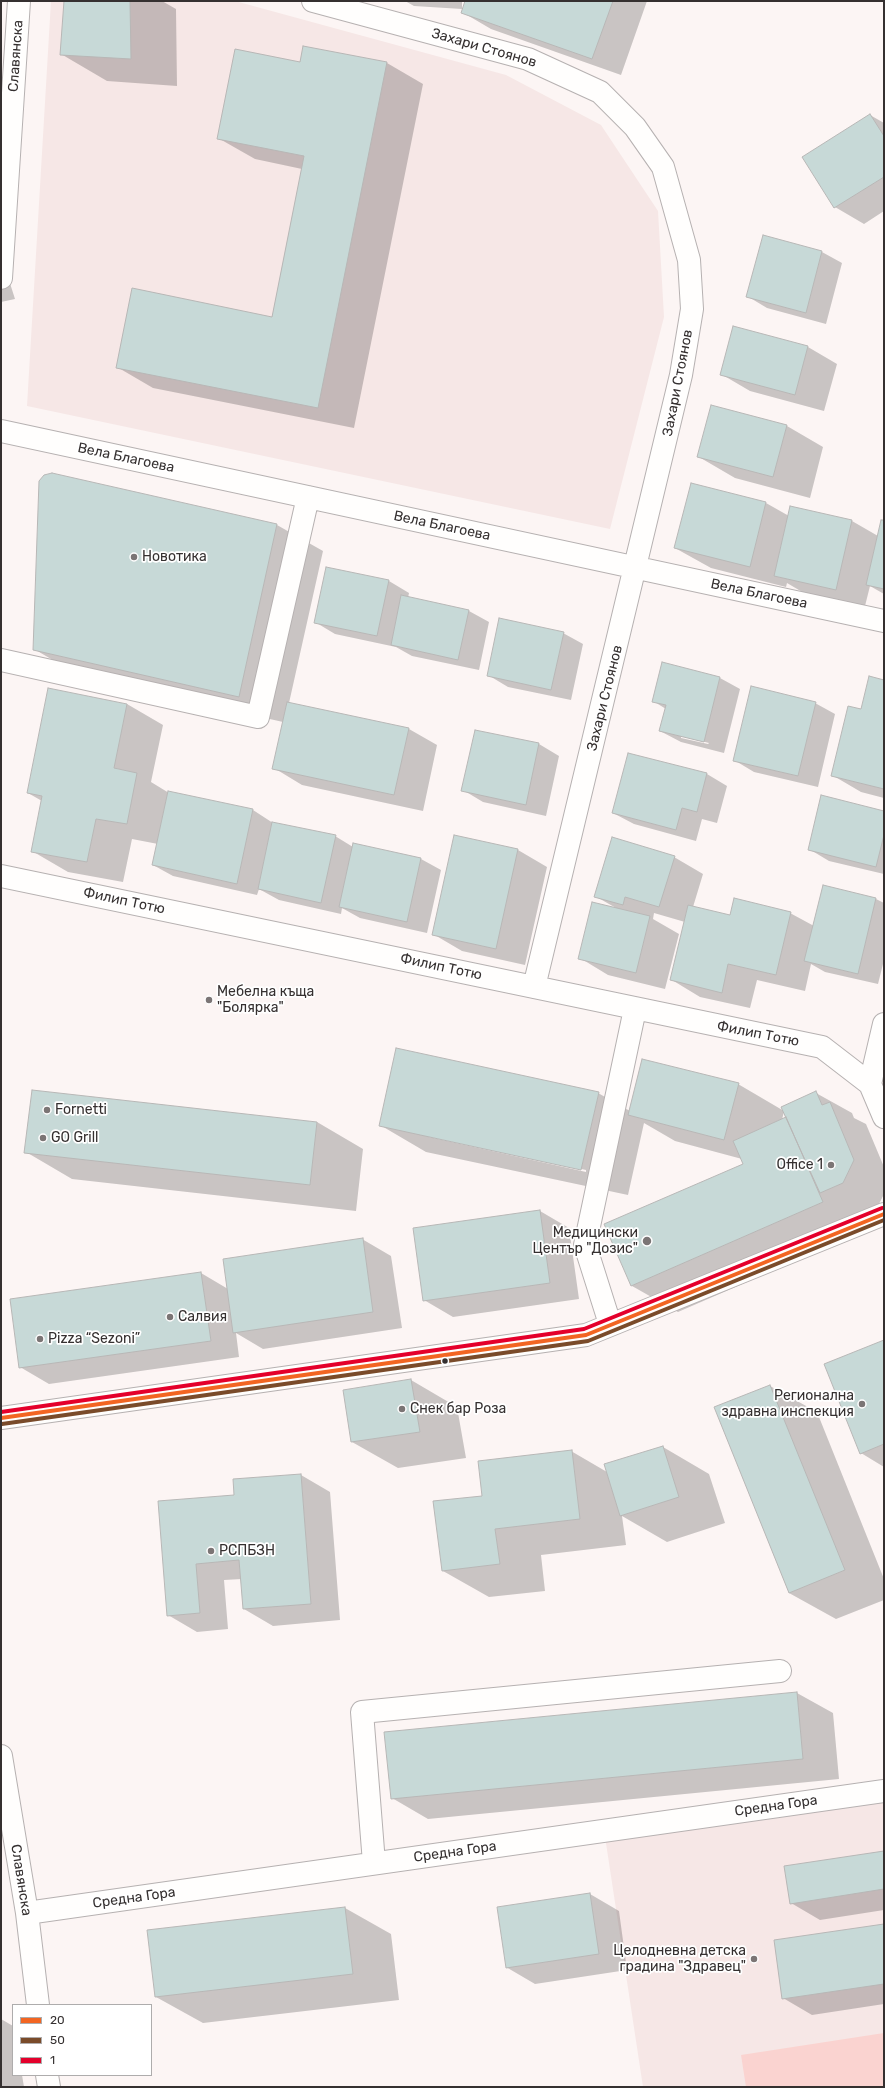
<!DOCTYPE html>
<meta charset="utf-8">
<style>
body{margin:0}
#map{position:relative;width:885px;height:2088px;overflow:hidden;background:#fcf5f4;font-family:Rubik,sans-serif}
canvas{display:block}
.frame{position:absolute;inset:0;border:2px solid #353030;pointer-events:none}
.legend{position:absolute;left:12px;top:2004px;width:140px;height:72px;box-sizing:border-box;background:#fff;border:1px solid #aeacac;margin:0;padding:5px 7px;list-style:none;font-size:12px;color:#353030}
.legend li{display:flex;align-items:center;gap:8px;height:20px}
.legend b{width:20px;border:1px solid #aeacac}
</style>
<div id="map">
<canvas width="885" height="2088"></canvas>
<div class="frame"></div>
<ul class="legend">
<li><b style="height:5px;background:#f26522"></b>20</li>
<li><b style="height:5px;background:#7a4b2a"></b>50</li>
<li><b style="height:5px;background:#e4002b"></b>1</li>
</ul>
</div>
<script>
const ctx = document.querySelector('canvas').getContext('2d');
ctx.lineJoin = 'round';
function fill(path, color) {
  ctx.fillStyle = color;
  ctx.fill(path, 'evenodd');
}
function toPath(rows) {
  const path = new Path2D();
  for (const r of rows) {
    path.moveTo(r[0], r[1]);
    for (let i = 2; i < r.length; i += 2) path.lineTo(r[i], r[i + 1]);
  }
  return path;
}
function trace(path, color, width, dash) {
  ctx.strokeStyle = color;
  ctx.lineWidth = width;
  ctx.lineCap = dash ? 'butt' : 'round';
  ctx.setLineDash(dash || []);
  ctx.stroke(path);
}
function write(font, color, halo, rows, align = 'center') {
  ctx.font = font + ' Rubik,sans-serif';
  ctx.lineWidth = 3.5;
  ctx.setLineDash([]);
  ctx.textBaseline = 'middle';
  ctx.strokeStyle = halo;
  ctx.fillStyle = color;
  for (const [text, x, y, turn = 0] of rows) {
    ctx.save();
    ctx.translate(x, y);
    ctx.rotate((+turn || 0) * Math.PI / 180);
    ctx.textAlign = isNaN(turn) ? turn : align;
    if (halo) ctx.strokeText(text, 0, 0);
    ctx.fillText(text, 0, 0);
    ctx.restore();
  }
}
const built = toPath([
 [51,1,235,1,506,75,601,125,658,211,664,317,610,529,27,406],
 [884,1795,884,2087,643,2087,604,1830]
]);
const green = toPath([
 [884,2033,884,2087,746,2087,741,2055]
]);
const shadow = toPath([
 [65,1,162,1,176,9,177,86,107,81,61,54],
 [405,1,462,1,462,9,414,6],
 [466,1,647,1,621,75,491,29,462,12],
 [304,47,387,63,423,84,354,428,153,388,117,367,272,318,302,169,255,159,218,138,300,63],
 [870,115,884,123,884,211,864,224,835,207,803,157],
 [822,252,842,263,826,324,767,308,747,296],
 [1,255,15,299,1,302],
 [733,327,808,347,837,364,824,411,750,391,721,374],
 [712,406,787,426,823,447,810,498,735,478,699,457],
 [58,476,277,525,323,551,289,703,409,729,437,745,423,811,302,785,274,768,283,722,80,676,34,649],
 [766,503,789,516,791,508,852,521,878,536,884,522,884,594,870,586,865,606,804,593,787,583,786,587,711,568,675,548],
 [327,568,389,581,409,593,408,598,469,611,489,622,479,670,412,656,396,647,335,634,315,622],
 [563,633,583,644,571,700,508,687,488,675],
 [720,678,740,689,724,753,681,742,660,731,666,709,653,701],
 [681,736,709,743,708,744,681,738],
 [884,681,884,798,861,792,832,775,861,711],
 [815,703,835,714,818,787,754,772,734,760],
 [127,704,163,725,151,782,169,793,253,810,273,823,335,836,353,847,421,859,441,870,427,933,360,918,342,908,341,914,279,900,259,889,257,895,173,876,153,865,158,844,132,839,123,882,68,872,32,851,42,801,28,793],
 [476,731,539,744,559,756,546,816,483,802,463,790],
 [629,754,707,774,727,786,717,823,702,819,696,841,634,824,613,813],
 [884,812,884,874,829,861,809,849],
 [455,837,518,850,547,867,525,965,462,951,433,934],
 [674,857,703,874,693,907,730,916,790,913,814,926,823,886,876,899,884,903,884,960,878,984,825,972,811,964,805,991,757,980,750,1008,700,997,672,980,685,922,654,913,653,919,679,934,665,989,608,975,580,958,616,908,595,896],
 [738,1084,784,1111,782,1120,816,1093,852,1113,854,1118,866,1124,884,1167,884,1194,879,1204,861,1211,869,1229,678,1312,632,1286,745,1164,742,1159,675,1141,644,1123,628,1195,426,1152,380,1125,598,1093,630,1111],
 [429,1135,586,1170,586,1172,429,1137],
 [317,1122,363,1149,356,1211,72,1179,26,1152],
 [540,1211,569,1228,579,1299,453,1317,424,1300],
 [362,1239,391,1256,402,1328,263,1349,236,1333,239,1357,49,1384,20,1367,201,1273,228,1289],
 [884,1341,884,1467,861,1453],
 [411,1380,457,1407,466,1458,398,1468,352,1442,344,1391],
 [770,1386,817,1412,884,1579,884,1600,836,1619,789,1593,715,1408],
 [663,1447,709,1474,725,1523,667,1542,622,1516,626,1545,541,1555,545,1591,489,1597,443,1571,483,1496,571,1451,607,1472],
 [301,1475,330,1492,340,1620,273,1626,244,1609,242,1579,224,1580,228,1629,197,1632,168,1615,159,1502,235,1496],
 [797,1693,833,1713,839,1779,428,1819,392,1798],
 [884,1852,884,1910,820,1920,791,1903],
 [590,1894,619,1911,627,1970,535,1984,506,1967],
 [345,1908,391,1934,399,2000,203,2023,156,1997,148,1931],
 [884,1925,884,2004,812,2015,783,1998],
 [1,2019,13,2026,13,2075,22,2075,24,2087,1,2087]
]);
const building = toPath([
 [64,1,130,1,131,59,60,55,64,1],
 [465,1,613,1,592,59,461,13,465,1],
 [303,46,387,62,318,408,116,368,132,288,272,317,304,156,217,139,235,49,300,62,303,46],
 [870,114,884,136,884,177,834,208,802,157,870,114],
 [763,235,822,251,806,313,746,297,763,235],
 [733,326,808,346,795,395,720,375,733,326],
 [711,405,787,425,773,477,697,457,711,405],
 [52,473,277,524,239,697,33,650,39,481,44,475,52,473],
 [691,483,766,502,750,567,674,548,691,483],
 [790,506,852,520,836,590,774,576,790,506],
 [881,520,884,520,884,589,866,585,881,520],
 [326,567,389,580,377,636,314,623,326,567],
 [401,595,469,610,458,660,391,645,401,595],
 [499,618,564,632,551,690,487,676,499,618],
 [662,662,720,677,704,742,659,731,666,705,652,702,662,662],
 [869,676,884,680,884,789,831,776,848,706,861,709,869,676],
 [751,686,816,702,798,776,733,761,751,686],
 [48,688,127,704,114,768,137,773,127,824,96,819,87,862,31,852,42,796,27,793,48,688],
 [287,702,409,728,394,795,272,769,287,702],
 [475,730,539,743,526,805,461,791,475,730],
 [628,753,707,773,697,812,682,808,676,830,612,813,628,753],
 [168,791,253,809,237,884,152,865,168,791],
 [821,795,884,811,884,835,876,867,808,850,821,795],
 [272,822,336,835,321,903,258,889,272,822],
 [454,835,518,849,496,949,432,935,454,835],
 [612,837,675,856,659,907,625,897,623,905,594,897,612,837],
 [353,843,421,858,407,922,339,907,353,843],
 [823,885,876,898,858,974,804,961,823,885],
 [734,898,791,912,776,975,728,964,722,993,670,980,688,905,730,915,734,898],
 [592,902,650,916,636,973,578,959,592,902],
 [396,1048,599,1092,581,1170,379,1126,396,1048],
 [642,1059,739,1083,724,1140,628,1115,642,1059],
 [32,1090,317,1122,310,1185,24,1153,32,1090],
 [816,1091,822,1105,830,1102,854,1160,843,1183,820,1193,781,1107,816,1091],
 [786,1117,823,1202,631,1286,604,1224,743,1164,733,1141,786,1117],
 [540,1210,550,1283,423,1301,413,1228,540,1210],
 [363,1238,373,1312,233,1333,223,1259,363,1238],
 [201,1272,211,1341,19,1368,10,1299,201,1272],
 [884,1340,884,1444,860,1454,824,1364,884,1340],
 [411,1379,420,1432,351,1442,343,1390,411,1379],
 [770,1385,845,1570,789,1593,714,1407,770,1385],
 [663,1446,679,1497,620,1516,604,1464,663,1446],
 [572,1450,580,1519,495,1529,500,1564,442,1571,433,1501,482,1496,478,1461,572,1450],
 [301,1474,311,1604,243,1609,239,1560,196,1564,200,1613,167,1616,158,1501,234,1495,233,1479,301,1474],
 [797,1692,803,1759,391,1799,384,1732,797,1692],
 [884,1851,884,1889,790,1904,784,1866,884,1851],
 [590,1893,599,1954,506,1968,497,1907,590,1893],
 [345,1907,353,1974,155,1997,147,1930,345,1907],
 [884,1924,884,1984,782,1999,774,1940,884,1924]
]);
const minor = toPath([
 [313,1,528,59,600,92,635,127,663,167,689,260,692,309,681,375,534,987],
 [1,278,19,1],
 [1,431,884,621],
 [1,660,258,717,308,497],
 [1,876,822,1047,870,1084,884,1117],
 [870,1084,884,1024],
 [610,1324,585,1245,635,1009],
 [1,1418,586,1335,884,1214],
 [1,1756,27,1913,38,2005],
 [374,1863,362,1712,780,1671],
 [27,1913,884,1791],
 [47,2075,49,2087]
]);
const bus1 = toPath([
 [1,1418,586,1335,884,1214]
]);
const bus2 = toPath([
 [2,1424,588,1341,884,1220]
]);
const bus3 = toPath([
 [1,1412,584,1329,882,1208]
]);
const markers = [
 [134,557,4,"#7b7575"],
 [209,1000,4,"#7b7575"],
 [47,1110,4,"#7b7575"],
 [43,1138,4,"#7b7575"],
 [831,1165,4,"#7b7575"],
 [647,1241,5,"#7b7575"],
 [170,1317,4,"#7b7575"],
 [40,1339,4,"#7b7575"],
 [445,1361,3.5,"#353030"],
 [862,1404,4,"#7b7575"],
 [402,1409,4,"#7b7575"],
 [211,1551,4,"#7b7575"],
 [754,1959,4,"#7b7575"]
];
const streetNames = [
 ["Захари Стоянов",484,48,16],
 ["Славянска",16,56,-86],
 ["Захари Стоянов",678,383,-79],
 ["Вела Благоева",126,458,12],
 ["Вела Благоева",442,526,12],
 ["Вела Благоева",759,594,12],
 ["Захари Стоянов",605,698,-76],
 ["Филип Тотю",124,901,12],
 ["Филип Тотю",441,967,12],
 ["Филип Тотю",758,1034,11],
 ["Средна Гора",776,1806,-8],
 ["Средна Гора",455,1852,-8],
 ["Славянска",21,1880,81],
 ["Средна Гора",134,1898,-8]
];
const poiNames = [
 ["Новотика",142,557],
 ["Мебелна къща",217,992],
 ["\"Болярка\"",217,1008],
 ["Fornetti",55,1110],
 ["GO Grill",51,1138],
 ["Office 1",823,1165,"right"],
 ["Медицински",638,1233,"right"],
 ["Център \"Дозис\"",638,1249,"right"],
 ["Салвия",178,1317],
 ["Pizza “Sezoni”",48,1339],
 ["Регионална",854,1396,"right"],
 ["здравна инспекция",854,1412,"right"],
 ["Снек бар Роза",410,1409],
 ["РСПБЗН",219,1551],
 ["Целодневна детска",746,1951,"right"],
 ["градина \"Здравец\"",746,1967,"right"]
];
fill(built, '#f6e7e6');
fill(green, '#fad3d0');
fill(shadow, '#0003');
fill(building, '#c7d9d7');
trace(building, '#b8b7b6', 1);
trace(minor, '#b6b1b1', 24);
trace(minor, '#fffefd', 22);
trace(bus1, '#f26522', 4);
trace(bus2, '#7a4b2a', 4);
trace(bus3, '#e4002b', 4);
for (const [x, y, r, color] of markers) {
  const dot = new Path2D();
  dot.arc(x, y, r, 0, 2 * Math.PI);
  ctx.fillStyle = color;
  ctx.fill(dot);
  trace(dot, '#fff', 1.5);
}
write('14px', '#353030', '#fff', streetNames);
write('14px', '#353030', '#fff', poiNames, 'left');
</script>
